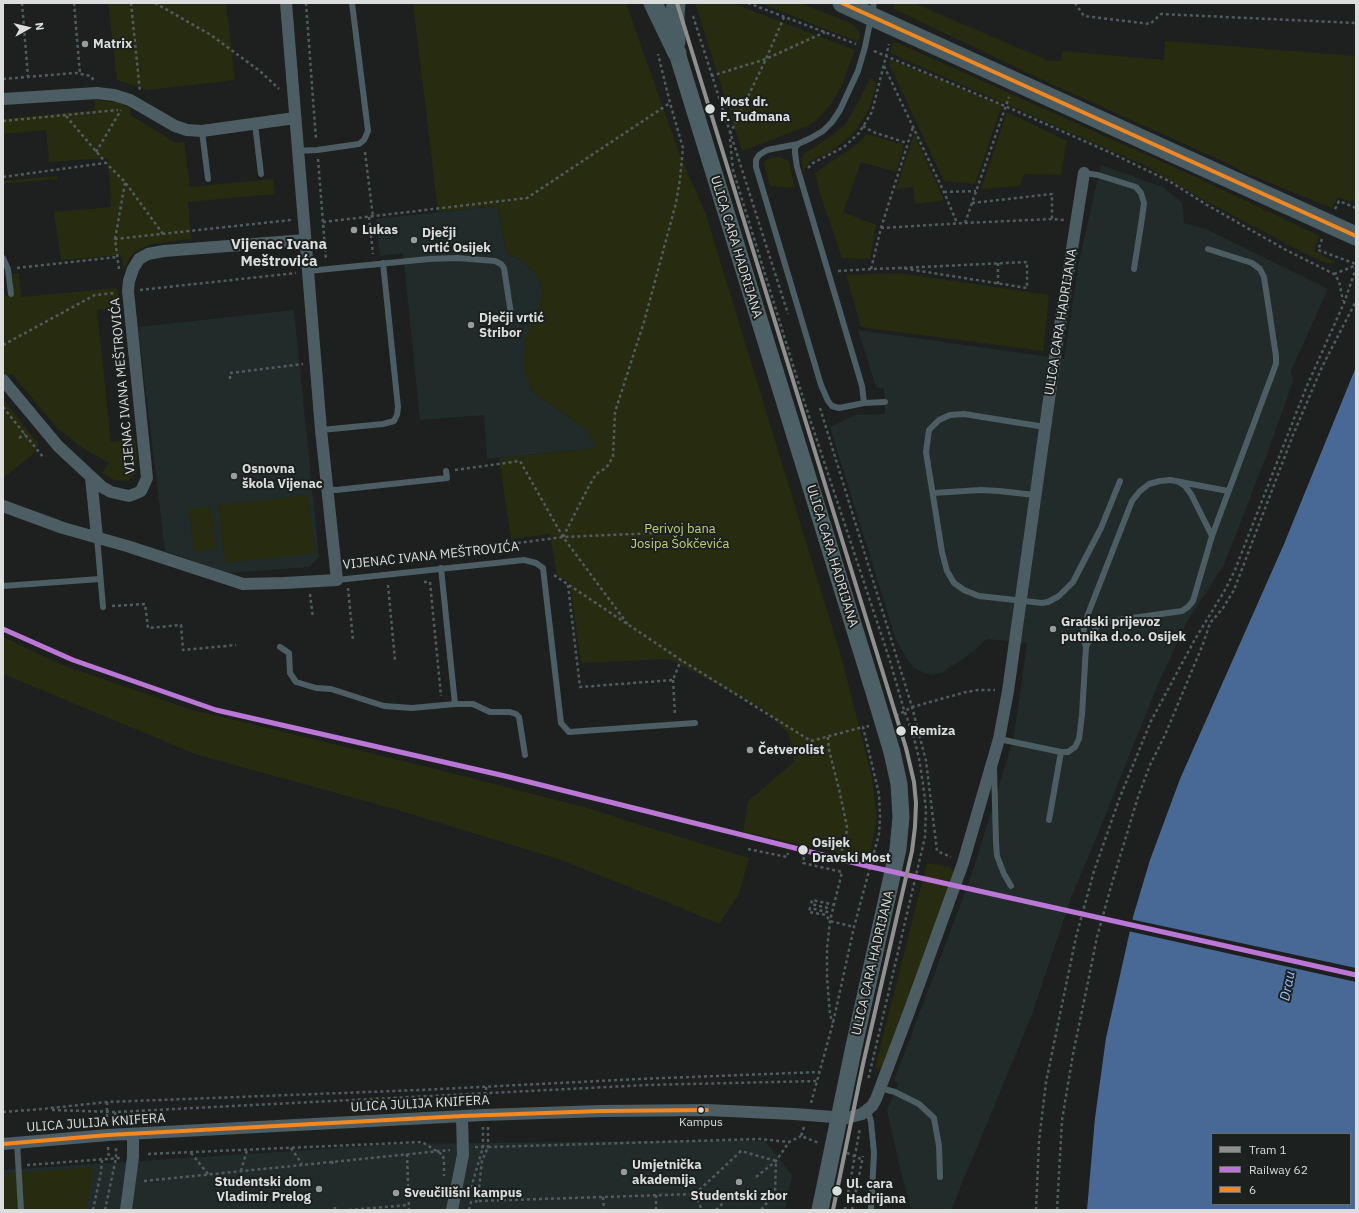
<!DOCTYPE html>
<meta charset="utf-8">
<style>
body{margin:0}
#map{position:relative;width:1359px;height:1213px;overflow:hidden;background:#1d201f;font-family:"IBM Plex Sans",sans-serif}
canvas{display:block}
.frame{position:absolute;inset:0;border:4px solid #dbdedd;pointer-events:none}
.legend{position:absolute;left:1211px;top:1133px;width:140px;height:72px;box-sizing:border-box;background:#1c2120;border:1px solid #686d6c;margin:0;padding:5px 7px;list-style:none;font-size:12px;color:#dbdedd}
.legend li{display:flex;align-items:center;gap:8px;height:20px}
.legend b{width:20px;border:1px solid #686d6c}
.north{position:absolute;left:8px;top:8px;width:40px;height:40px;-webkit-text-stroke:3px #1c2120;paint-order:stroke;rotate:82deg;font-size:11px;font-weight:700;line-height:16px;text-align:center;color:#dbdedd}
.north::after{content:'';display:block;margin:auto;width:14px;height:18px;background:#dbdedd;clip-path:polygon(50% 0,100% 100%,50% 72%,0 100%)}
</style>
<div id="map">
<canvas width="1359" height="1213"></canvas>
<div class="frame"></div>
<ul class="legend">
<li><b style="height:5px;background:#8f8f8f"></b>Tram 1</li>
<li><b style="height:5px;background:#ba77d6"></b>Railway 62</li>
<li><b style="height:5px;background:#f5871f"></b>6</li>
</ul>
<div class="north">N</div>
</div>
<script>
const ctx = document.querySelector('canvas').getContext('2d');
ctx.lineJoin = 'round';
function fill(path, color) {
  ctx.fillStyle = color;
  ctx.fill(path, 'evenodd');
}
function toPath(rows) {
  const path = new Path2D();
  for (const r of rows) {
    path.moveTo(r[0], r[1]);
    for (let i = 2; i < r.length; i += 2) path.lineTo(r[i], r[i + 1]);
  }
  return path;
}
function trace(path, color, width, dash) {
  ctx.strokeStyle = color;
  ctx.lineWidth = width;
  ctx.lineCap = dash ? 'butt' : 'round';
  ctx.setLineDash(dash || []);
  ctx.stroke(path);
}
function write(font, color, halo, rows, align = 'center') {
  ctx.font = font + ' "IBM Plex Sans",sans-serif';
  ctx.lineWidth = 4;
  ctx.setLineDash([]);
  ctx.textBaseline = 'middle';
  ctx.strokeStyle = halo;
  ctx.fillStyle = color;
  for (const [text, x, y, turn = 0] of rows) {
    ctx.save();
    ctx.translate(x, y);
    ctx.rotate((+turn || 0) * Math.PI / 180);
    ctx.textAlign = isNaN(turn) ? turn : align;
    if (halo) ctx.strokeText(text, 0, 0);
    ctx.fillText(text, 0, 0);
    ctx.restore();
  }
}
const built = toPath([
 [1101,165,1163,187,1182,202,1184,223,1206,229,1328,289,1291,371,1293,381,1267,454,1224,565,1188,620,1158,684,1095,841,1072,895,1031,1017,951,1210,911,1209,900,1168,887,1110,899,1083,894,1081,973,871,1014,736,1027,643,987,639,966,657,941,673,932,675,924,673,913,667,909,662,896,640,830,427,855,415,885,414,884,389,876,387,858,330,1064,359,1079,261],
 [497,206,507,253,522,261,536,274,543,292,524,368,533,392,587,430,597,448,487,459,484,415,420,420,403,253,380,256,376,219],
 [294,310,319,557,309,567,228,573,165,551,138,327],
 [644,1141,765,1141,792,1175,785,1210,3,1210,3,1170,399,1144]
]);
const green = toPath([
 [108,3,226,3,235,80,148,90,117,80],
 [413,3,626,3,678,150,706,215,841,656,872,777,877,819,869,859,743,832,748,801,794,762,789,734,762,708,669,659,581,663,570,583,557,575,550,534,511,539,499,458,596,448,587,430,533,392,524,368,525,341,538,309,543,292,536,274,522,261,507,253,497,206,438,212],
 [695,3,732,3,855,50,841,87,831,104,820,117,808,126,742,151],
 [760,3,800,3,853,24,858,30,860,36,858,42],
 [894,3,914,3,1047,60,1060,61,1063,51,1164,60,1165,41,1356,56,1356,198,1350,202,1338,197,1332,208,1243,172,1231,165,1051,84,894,9],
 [894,42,898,43,1187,173,1320,236,1314,251,1335,262,1328,264,1304,253,1202,199,1146,166,890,53,892,44],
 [889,59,1002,105,975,184,944,181,890,66],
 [870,78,876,83,875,90,869,109,861,122,853,134,844,141,832,151,809,162,803,172,801,159,804,154,835,133,845,125,860,99],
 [94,100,116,102,130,108,130,115,176,143,184,142,190,187,273,179,275,194,188,202,191,239,153,244,139,249,130,257,124,269,121,255,61,260,54,212,111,207,108,158,49,162,46,130,3,134,3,119,95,110],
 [1007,112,1067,141,1061,175,1024,174,1020,186,981,189],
 [867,134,904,145,896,172,861,162,843,212,876,225,870,259,842,258,819,191,815,173,857,144],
 [914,134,944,200,915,204,913,187,896,189],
 [773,157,780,157,785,159,789,162,795,188,770,186,764,164,766,160],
 [57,176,58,180,49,179,3,184,3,181],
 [19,273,21,297,117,288,122,307,97,310,111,442,135,439,137,457,136,473,128,481,114,480,102,473,109,463,83,448,58,429,12,374,6,377,3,374,3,296,14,296,12,274],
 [899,273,1049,295,1043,351,861,327,846,275],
 [3,399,39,444,32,455,3,478],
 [308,495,315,553,225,563,218,505],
 [211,506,216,549,194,552,189,509],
 [3,637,60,664,189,709,436,769,595,810,637,824,749,858,739,894,719,924,667,902,561,860,401,811,195,754,3,674],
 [927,863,949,867,954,871,882,1068,875,1068],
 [94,1167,86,1210,3,1210,3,1174]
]);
const water = toPath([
 [1356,367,1356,1210,1087,1210,1095,1118,1106,1038,1133,917,1150,860,1180,779,1284,544],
 [1212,1134,1350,1134,1350,1204,1212,1204]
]);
const pier = toPath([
 [1130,919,1356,968,1356,982,1128,931]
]);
const path = toPath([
 [22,3,28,77],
 [74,3,80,74],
 [131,3,140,92],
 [155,3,211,35,261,72,279,89],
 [306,3,316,140],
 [748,3,856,44],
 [1075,3,1084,16,1150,24,1161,14,1356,23],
 [693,16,788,314],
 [874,51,1005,106,1109,152,1169,181,1207,205,1286,250,1334,274,1339,281,1343,301],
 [884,66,944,192,957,223],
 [711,76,766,59,825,32],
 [3,79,76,73,91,76,94,81],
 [66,116,106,163,125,182,163,234],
 [3,121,118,110],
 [863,126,873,132,907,143],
 [730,134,766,59,784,17],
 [730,139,733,170,804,401,890,661,904,710,913,734,919,758,923,784,926,809,925,837,868,1080],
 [96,152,121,110],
 [365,152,373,217],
 [318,159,326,260],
 [808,168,813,163,844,147,859,133,872,112,889,44],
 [3,177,105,163],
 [944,192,976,191],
 [972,203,1052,194,1052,219],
 [1335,209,1339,201,1356,208],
 [369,217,373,254],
 [323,222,527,198,670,103,658,54],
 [965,223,1009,97],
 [881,228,965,223,1052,219,1064,220],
 [115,239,125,183],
 [1322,239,1318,250,1356,264],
 [17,268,117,257],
 [119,269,115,239,291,220],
 [871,269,881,228,913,127],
 [838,271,871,269,901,268,1027,262,1027,288,901,268],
 [1334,274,1347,269,1356,265],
 [998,284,998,263],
 [140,290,296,273],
 [3,345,95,295,116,293],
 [230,379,230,373,303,364],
 [3,407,43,457],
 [820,408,912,707,926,761,937,851,951,857],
 [19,438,25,434],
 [455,470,520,461,563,537,629,626],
 [563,537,589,486,596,474,606,468,613,457,615,412,644,322,676,203,680,179,683,148,670,103],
 [495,553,495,546,563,537,656,533],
 [554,575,681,660,811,741,863,727],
 [424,582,430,582,441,696],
 [388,585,395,660],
 [568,585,580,687,673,680,681,660],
 [348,588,353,640],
 [310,594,313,618],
 [112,606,145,604,148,628,181,625,183,650,236,645],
 [673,680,675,715],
 [896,716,912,707,966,692,978,690,995,690],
 [828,737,829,750,839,789,847,827,845,845,839,854],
 [748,849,787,857,788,853],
 [804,857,803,863,842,872,830,921,827,949,827,977,830,1015,833,1023],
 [835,905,812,900,811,904,828,908,827,912,810,908,809,912,826,915,830,921,854,927],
 [486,1087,487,1103],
 [107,1102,107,1122],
 [811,1103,833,1023,854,927,879,834,880,817,879,794,863,727,869,726],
 [52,1110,115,1112,647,1085,817,1081],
 [3,1112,42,1109,107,1102,420,1090,639,1079,819,1072],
 [115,1112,115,1121],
 [804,1127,801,1136,819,1143],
 [108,1147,109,1159],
 [475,1147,488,1147,488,1126],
 [291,1148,302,1164],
 [191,1153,208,1174],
 [847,1153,861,1159],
 [148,1154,422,1142,443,1155,444,1162,444,1176],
 [407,1154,409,1210],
 [332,1161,333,1167],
 [27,1165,120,1158],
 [241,1171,247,1150],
 [756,1177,776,1161,789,1142],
 [144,1181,450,1150],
 [471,1188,483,1147,483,1127],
 [695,1194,741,1151,776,1161,775,1193,761,1210],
 [656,1195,656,1210],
 [603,1197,604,1210],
 [479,1201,695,1194,702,1210],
 [335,1207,335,1210],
 [93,1210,101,1172,102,1160],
 [105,1210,116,1158,116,1146],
 [349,1210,409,1205],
 [469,1210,471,1202,479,1201,479,1188,482,1161,488,1147,760,1139,789,1142,801,1136],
 [716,1210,724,1202],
 [845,1210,860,1128],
 [852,1210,863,1156],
 [1036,1210,1039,1141,1046,1082,1076,937,1094,871,1120,797,1151,721,1194,641,1225,590,1235,570,1306,388,1344,303,1356,268],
 [1057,1210,1062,1120,1073,1054,1089,977,1097,937,1112,883,1138,797,1150,765,1165,735,1203,644,1210,623,1223,608,1234,590,1293,435,1322,367,1356,301]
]);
const service = toPath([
 [874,3,865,47,858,71,840,110,832,122,823,131,811,138,798,144,767,150,759,155,756,160,756,167,821,385,828,401,832,406,839,408,864,403,885,402],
 [255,124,261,174],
 [202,131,208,179],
 [798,144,795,148,795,153,797,167,862,386,864,403],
 [298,151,317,150,359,144,364,140,368,131,352,3],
 [1084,173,1098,175,1136,187,1141,193,1144,203,1142,218,1134,269],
 [1208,249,1252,263,1260,269,1264,277,1276,356,1276,364,1212,536,1193,601,1188,607,1182,611,1104,622,1098,625,1093,632,1086,647,1083,638,1084,628,1088,614,1132,501,1140,491,1149,484,1160,481,1170,480,1228,491],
 [3,258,8,269,11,294],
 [308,271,429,259,457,258,495,261,501,264,504,268,511,314],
 [1045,427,964,414,950,415,939,420,929,430,926,452,942,552,947,571,954,583,964,590,979,596,1042,603,1048,602,1059,596,1073,582,1101,528,1120,481],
 [321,430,383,424,394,421,397,415,398,407,383,263],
 [1179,482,1185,486,1191,494,1212,536],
 [327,489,336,490,447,478,446,471],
 [933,493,981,490,999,491,1035,495],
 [97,537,103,607],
 [441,568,455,704,473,704,490,712,510,712,516,714,519,717,525,755],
 [337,580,524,560,536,563,543,568,561,723,569,732,695,723],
 [3,586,100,579],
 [280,647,289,653,290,673,296,682,316,688,331,689,384,706,412,708,455,704],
 [999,739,1061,752,1068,752,1075,747,1079,739,1082,715,1086,647],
 [994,768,996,842,997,856,1004,874,1011,886],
 [1049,820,1061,752],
 [880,1088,895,1092,919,1104,934,1118,939,1146,940,1177],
 [868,1110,871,1122,874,1153,871,1210],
 [17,1142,21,1210]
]);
const minor = toPath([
 [3,99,97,93,114,95,130,100,175,126,187,130,202,131,295,118],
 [3,380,58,446,102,487,111,492,129,496,137,493,141,491,147,478,128,291,129,281,133,269,139,259,148,254,164,251,305,240],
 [91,477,97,537],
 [3,506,63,528,127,546,243,584,284,583,337,580,321,430,286,3],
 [3,1144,108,1135,483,1115,601,1111,707,1110,794,1114,847,1118,862,1114,872,1106,876,1099,910,1009,963,863,999,739,1008,691,1055,357,1084,173],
 [126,1210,133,1157,133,1134],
 [452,1210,463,1155,462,1116]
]);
const secondary = toPath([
 [673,40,874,692,892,752,899,784,901,817,898,849,854,1046,820,1210]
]);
const primary = toPath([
 [653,3,677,53],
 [842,3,1356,236],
 [676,42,675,17,676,3]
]);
const bus1 = toPath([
 [842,3,1356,236],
 [3,1144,108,1135,462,1116,601,1111,707,1110]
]);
const rail1 = toPath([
 [3,629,73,660,216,710,505,776,867,866,1356,975]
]);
const tram1 = toPath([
 [677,3,906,748,914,782,916,803,915,827,912,851,863,1064,833,1210]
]);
const markers = [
 [85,44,4,"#989c9a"],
 [710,109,5.5,"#dbdedd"],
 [354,230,4,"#989c9a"],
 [414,240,4,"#989c9a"],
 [471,325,4,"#989c9a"],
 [234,476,4,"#989c9a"],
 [1053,629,4,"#989c9a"],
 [901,731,5.5,"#dbdedd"],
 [750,750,4,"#989c9a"],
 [803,850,5.5,"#dbdedd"],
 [701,1110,3.5,"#dbdedd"],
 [624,1172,4,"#989c9a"],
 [739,1182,4,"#989c9a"],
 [319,1189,4,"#989c9a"],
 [837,1191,5.5,"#dbdedd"],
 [396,1193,4,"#989c9a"]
];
const busNames = [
 ["Kampus",701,1123]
];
const poiNames = [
 ["Matrix",93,44],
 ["Lukas",362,230],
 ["Dječji",422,233],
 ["vrtić Osijek",422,248],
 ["Dječji vrtić",479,318],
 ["Stribor",479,333],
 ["Osnovna",242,469],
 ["škola Vijenac",242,484],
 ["Gradski prijevoz",1061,622],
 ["putnika d.o.o. Osijek",1061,637],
 ["Četverolist",758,750],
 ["Umjetnička",632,1165],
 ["akademija",632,1180],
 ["Studentski dom",311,1182,"right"],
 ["Vladimir Prelog",311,1197,"right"],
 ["Sveučilišni kampus",404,1193],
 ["Studentski zbor",739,1196,"center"]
];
const stopNames = [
 ["Most dr.",720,102],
 ["F. Tuđmana",720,117],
 ["Remiza",910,731],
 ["Osijek",812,843],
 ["Dravski Most",812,858],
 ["Ul. cara",846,1184],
 ["Hadrijana",846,1199]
];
const streetNames = [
 ["ULICA CARA HADRIJANA",736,247,73],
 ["ULICA CARA HADRIJANA",1061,322,-81],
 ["VIJENAC IVANA MEŠTROVIĆA",123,386,-95],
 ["VIJENAC IVANA MEŠTROVIĆA",431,556,-6],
 ["ULICA CARA HADRIJANA",832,556,73],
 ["ULICA CARA HADRIJANA",873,963,-77],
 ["ULICA JULIJA KNIFERA",420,1104,-3],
 ["ULICA JULIJA KNIFERA",96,1123,-4]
];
const parkNames = [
 ["Perivoj bana",680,529],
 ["Josipa Šokčevića",680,544]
];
const waterNames = [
 ["Drau",1288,986,-79]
];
const quarterNames = [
 ["Vijenac Ivana",279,245],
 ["Meštrovića",279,262]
];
fill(built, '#202b2a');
fill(green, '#272b0f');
fill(water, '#486995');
fill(pier, '#1d201f');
trace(path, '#515c5f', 2.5, [3, 3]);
trace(service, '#4c5d63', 6);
trace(minor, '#4c5d63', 12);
trace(secondary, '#4c6065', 17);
trace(primary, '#495d62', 19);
trace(bus1, '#f5871f', 4);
trace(rail1, '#ba77d6', 5);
trace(tram1, '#8f8f8f', 4);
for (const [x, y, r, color] of markers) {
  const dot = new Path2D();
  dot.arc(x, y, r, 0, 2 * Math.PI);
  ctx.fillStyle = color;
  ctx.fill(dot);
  trace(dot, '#1c2120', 1.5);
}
write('12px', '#dbdedd', '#1c2120', busNames);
write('bold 13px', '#dbdedd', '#1c2120', poiNames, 'left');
write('bold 13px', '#dbdedd', '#1c2120', stopNames, 'left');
write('13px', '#dbdedd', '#1c2120', streetNames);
write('13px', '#c1d075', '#1c2120', parkNames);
write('italic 14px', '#97c1fa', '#1c2120', waterNames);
write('bold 15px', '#dbdedd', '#1c2120', quarterNames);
</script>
